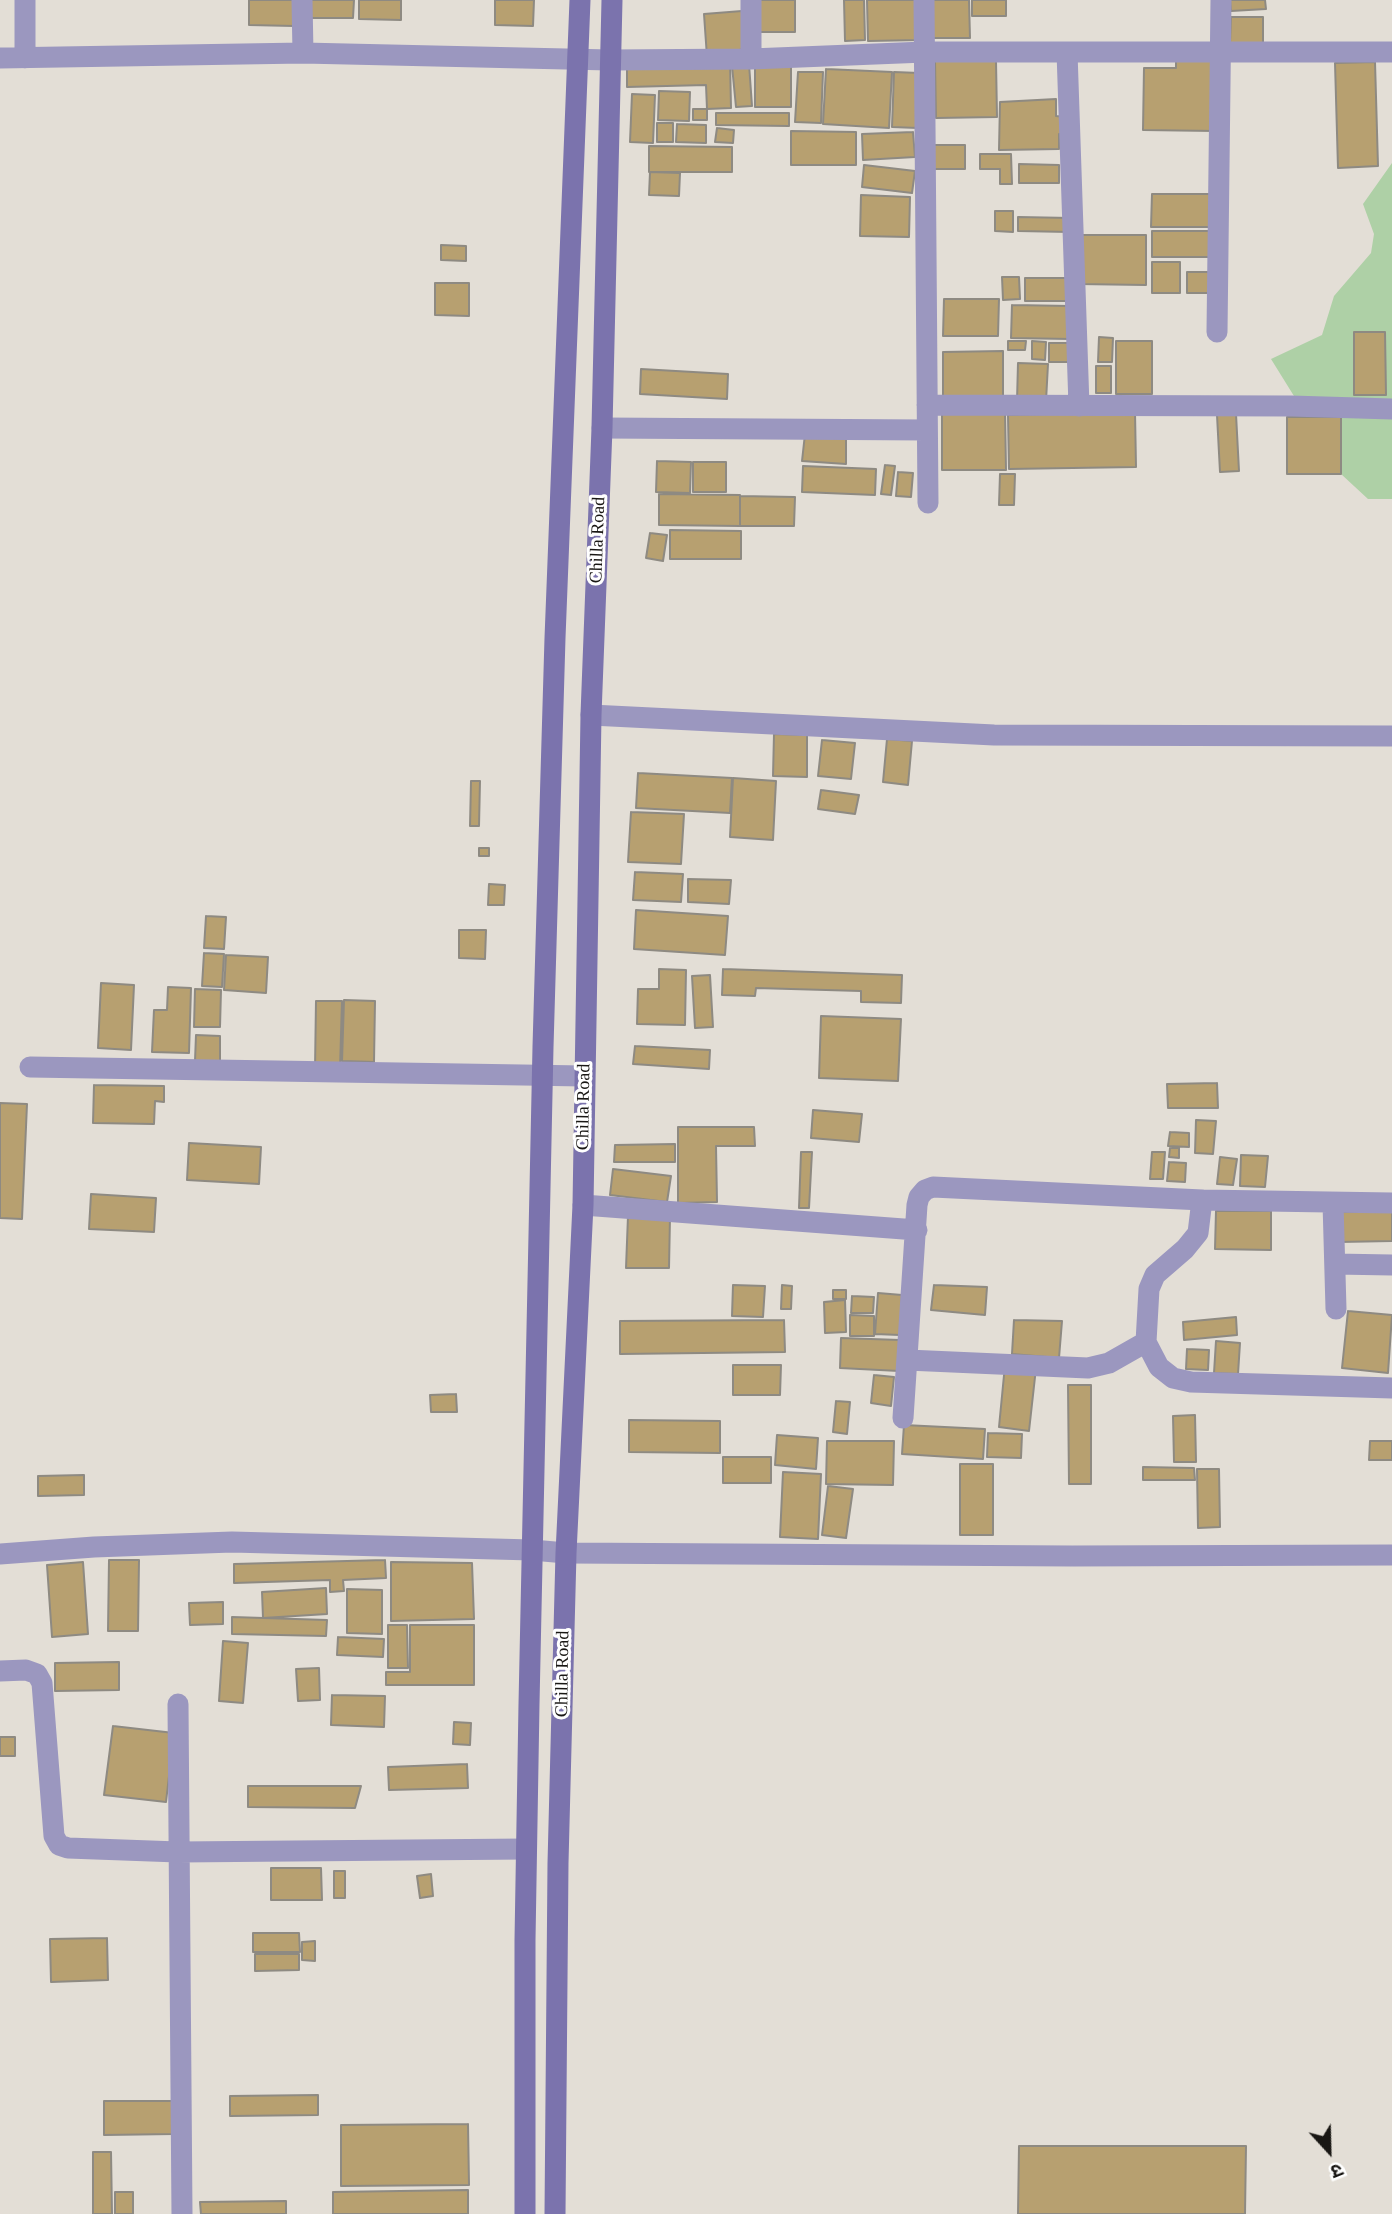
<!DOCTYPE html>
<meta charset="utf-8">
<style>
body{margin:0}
#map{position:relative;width:1392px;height:2214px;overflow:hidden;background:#e3ded6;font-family:"Times New Roman","Noto Sans Devanagari",serif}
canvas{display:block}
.north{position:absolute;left:1294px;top:2116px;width:70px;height:70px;-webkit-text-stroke:5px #fff;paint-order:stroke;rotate:158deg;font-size:19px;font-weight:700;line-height:28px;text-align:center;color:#191714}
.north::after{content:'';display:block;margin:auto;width:24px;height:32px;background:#191714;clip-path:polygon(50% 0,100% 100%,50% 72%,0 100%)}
</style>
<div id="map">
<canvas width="1392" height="2214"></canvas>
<div class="north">उ</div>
</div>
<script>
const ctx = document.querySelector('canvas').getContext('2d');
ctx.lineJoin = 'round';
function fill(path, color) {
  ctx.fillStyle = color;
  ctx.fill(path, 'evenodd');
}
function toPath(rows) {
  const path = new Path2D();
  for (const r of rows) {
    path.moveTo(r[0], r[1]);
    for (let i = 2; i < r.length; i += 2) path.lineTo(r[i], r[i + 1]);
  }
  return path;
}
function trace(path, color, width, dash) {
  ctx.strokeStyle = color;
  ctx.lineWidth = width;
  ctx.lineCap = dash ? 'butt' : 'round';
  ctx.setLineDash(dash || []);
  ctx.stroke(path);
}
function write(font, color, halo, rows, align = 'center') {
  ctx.font = font + ' "Times New Roman",serif';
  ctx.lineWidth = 6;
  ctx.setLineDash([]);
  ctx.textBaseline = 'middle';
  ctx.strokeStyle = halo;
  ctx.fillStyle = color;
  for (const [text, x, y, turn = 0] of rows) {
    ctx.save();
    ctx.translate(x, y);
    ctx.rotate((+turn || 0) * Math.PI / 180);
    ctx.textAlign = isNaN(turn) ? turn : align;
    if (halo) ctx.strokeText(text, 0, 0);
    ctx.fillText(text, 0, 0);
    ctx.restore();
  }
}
const green = toPath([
 [1392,163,1392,499,1368,499,1341,474,1341,417,1307,417,1271,359,1322,335,1334,296,1371,253,1374,234,1363,204]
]);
const building = toPath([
 [249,0,294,0,294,26,249,25,249,0],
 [309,0,354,0,353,18,308,18,309,0],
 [359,0,401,0,401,20,359,19,359,0],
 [495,0,534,0,533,26,495,25,495,0],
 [759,0,795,0,795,32,759,32,759,0],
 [844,0,864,0,865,40,845,41,844,0],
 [867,0,918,0,919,40,868,41,867,0],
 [932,0,969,0,970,38,933,38,932,0],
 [972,0,1006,0,1006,16,972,16,972,0],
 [1230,0,1265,0,1266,9,1231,11,1230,0],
 [742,11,744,49,707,57,704,14,742,11],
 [1231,17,1263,17,1263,44,1230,43,1231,17],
 [1176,58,1213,58,1215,131,1143,130,1144,68,1176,68,1176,58],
 [730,61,731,108,707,109,706,85,627,87,627,64,730,61],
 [935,61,996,61,997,117,936,118,935,61],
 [1375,62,1378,166,1338,168,1335,63,1375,62],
 [755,63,791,63,791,107,755,107,755,63],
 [749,64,752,106,736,107,732,66,749,64],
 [826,69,892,72,889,128,823,124,826,69],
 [798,72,823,72,821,123,795,122,798,72],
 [894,72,919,73,918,128,892,127,894,72],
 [659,91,690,92,689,121,658,120,659,91],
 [632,94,655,95,653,143,630,142,632,94],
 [1056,99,1056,116,1065,117,1066,134,1059,134,1059,149,999,150,1000,102,1056,99],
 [693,109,707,109,707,120,693,120,693,109],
 [716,113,789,113,789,126,716,125,716,113],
 [657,123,673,123,673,142,657,142,657,123],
 [677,124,706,125,706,143,676,142,677,124],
 [717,128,734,130,733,143,715,142,717,128],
 [791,131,856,132,856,165,791,165,791,131],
 [913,132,915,157,863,160,862,134,913,132],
 [934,145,965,145,965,169,933,169,934,145],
 [649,146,732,147,732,172,649,172,649,146],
 [980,154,1011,154,1012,184,1000,184,1000,169,980,169,980,154],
 [1019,164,1059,165,1059,183,1019,183,1019,164],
 [864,165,915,171,912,193,862,187,864,165],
 [650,172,680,173,679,196,649,195,650,172],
 [1152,194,1213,194,1213,227,1151,227,1152,194],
 [861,195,910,197,909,237,860,236,861,195],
 [995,211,1013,211,1013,232,995,231,995,211],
 [1018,217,1071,218,1070,232,1018,231,1018,217],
 [1152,231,1214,231,1214,257,1152,257,1152,231],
 [1079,235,1146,235,1146,285,1078,284,1079,235],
 [441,245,466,246,466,261,441,260,441,245],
 [1152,262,1180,262,1180,293,1152,293,1152,262],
 [1187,272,1213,272,1212,293,1187,293,1187,272],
 [1002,277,1019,277,1020,299,1003,300,1002,277],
 [1025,278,1073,278,1072,301,1025,301,1025,278],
 [435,283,469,283,469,316,435,315,435,283],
 [944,299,999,299,998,336,943,336,944,299],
 [1012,305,1070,306,1070,339,1011,338,1012,305],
 [1354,332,1385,332,1386,395,1354,395,1354,332],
 [1099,337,1113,338,1112,362,1098,362,1099,337],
 [1008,341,1026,341,1025,350,1008,350,1008,341],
 [1032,341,1046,342,1045,360,1032,359,1032,341],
 [1116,341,1152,341,1152,394,1116,394,1116,341],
 [1049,343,1069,343,1069,362,1049,362,1049,343],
 [1003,351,1003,397,943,398,943,352,1003,351],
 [1018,363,1048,364,1046,401,1017,401,1018,363],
 [1096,366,1111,366,1111,393,1096,393,1096,366],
 [641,369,728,374,727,399,640,394,641,369],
 [1005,411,1006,470,942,470,942,412,1005,411],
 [1135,412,1136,467,1009,469,1008,415,1135,412],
 [1236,414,1239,471,1220,472,1217,415,1236,414],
 [1287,417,1341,417,1341,474,1287,474,1287,417],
 [805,434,846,437,846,464,802,461,805,434],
 [657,461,691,462,690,493,656,492,657,461],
 [693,462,726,462,726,492,693,492,693,462],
 [885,465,895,466,891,495,881,494,885,465],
 [803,466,876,469,875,495,802,492,803,466],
 [898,472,913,473,911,497,896,496,898,472],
 [1000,474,1015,474,1014,505,999,505,1000,474],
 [659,494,740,495,740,526,659,525,659,494],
 [740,496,795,497,794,526,740,526,740,496],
 [670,530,741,531,741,559,670,559,670,530],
 [650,533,667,535,663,561,646,558,650,533],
 [774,734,807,735,807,777,773,776,774,734],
 [887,739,912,741,908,785,883,782,887,739],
 [822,740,855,743,851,779,818,776,822,740],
 [638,773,732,778,730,813,636,808,638,773],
 [733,778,776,781,773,840,730,837,733,778],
 [471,781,480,781,479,826,470,826,471,781],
 [821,790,859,795,855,814,818,809,821,790],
 [631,812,684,814,681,864,628,862,631,812],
 [479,848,489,848,489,856,479,856,479,848],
 [635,872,683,874,681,902,633,900,635,872],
 [688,879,731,880,729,904,688,902,688,879],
 [489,884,505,885,504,905,488,905,489,884],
 [636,910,728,916,725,955,634,949,636,910],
 [206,916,226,917,224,949,204,948,206,916],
 [459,930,486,930,485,959,459,958,459,930],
 [204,953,224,954,222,987,202,986,204,953],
 [226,955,268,957,266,993,224,990,226,955],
 [659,969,686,970,685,1025,637,1024,638,989,659,989,659,969],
 [723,969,902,975,901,1003,861,1002,861,991,756,988,755,996,722,995,723,969],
 [710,975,713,1027,695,1028,692,976,710,975],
 [101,983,134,985,131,1050,98,1048,101,983],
 [168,987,191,988,189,1053,152,1052,154,1010,167,1010,168,987],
 [195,989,221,990,220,1027,194,1027,195,989],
 [344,1000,375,1001,374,1062,342,1061,344,1000],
 [316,1001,342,1001,340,1069,315,1069,316,1001],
 [821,1016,901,1019,898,1081,819,1078,821,1016],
 [196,1035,220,1036,220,1061,195,1061,196,1035],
 [635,1046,710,1050,709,1069,633,1064,635,1046],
 [1217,1083,1218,1108,1168,1108,1167,1084,1217,1083],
 [94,1085,164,1086,164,1102,155,1101,154,1124,93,1123,94,1085],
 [0,1103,27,1104,22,1219,0,1218,0,1103],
 [813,1110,862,1114,859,1142,811,1138,813,1110],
 [1196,1120,1216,1121,1213,1154,1195,1153,1196,1120],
 [678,1127,754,1127,755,1146,716,1146,717,1202,678,1203,678,1127],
 [1170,1132,1189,1133,1189,1147,1168,1146,1170,1132],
 [189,1143,261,1147,259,1184,187,1180,189,1143],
 [675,1144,675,1162,614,1162,615,1145,675,1144],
 [1170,1148,1179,1148,1179,1158,1169,1157,1170,1148],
 [801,1152,812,1152,809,1208,799,1208,801,1152],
 [1152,1152,1165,1152,1163,1179,1150,1179,1152,1152],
 [1241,1155,1268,1156,1265,1187,1240,1186,1241,1155],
 [1220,1157,1237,1159,1233,1185,1217,1184,1220,1157],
 [1169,1162,1186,1163,1185,1182,1167,1181,1169,1162],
 [613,1169,671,1176,667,1202,610,1195,613,1169],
 [91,1194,156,1198,154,1232,89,1229,91,1194],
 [1216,1211,1271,1211,1271,1250,1215,1249,1216,1211],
 [1392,1211,1392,1241,1339,1242,1339,1212,1392,1211],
 [628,1216,670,1217,669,1268,626,1268,628,1216],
 [733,1285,765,1286,763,1317,732,1316,733,1285],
 [782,1285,792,1286,791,1309,781,1309,782,1285],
 [934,1285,987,1287,985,1315,931,1310,934,1285],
 [833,1290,846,1290,846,1299,833,1299,833,1290],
 [878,1293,902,1295,900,1335,875,1334,878,1293],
 [852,1296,874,1297,873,1313,851,1313,852,1296],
 [845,1300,846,1332,825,1333,824,1302,845,1300],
 [1348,1311,1392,1315,1388,1373,1342,1368,1348,1311],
 [850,1315,874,1316,874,1336,850,1336,850,1315],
 [1236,1317,1237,1335,1184,1340,1183,1322,1236,1317],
 [784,1320,785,1352,620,1354,620,1321,784,1320],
 [1014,1320,1062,1321,1059,1358,1012,1354,1014,1320],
 [841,1338,900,1340,899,1371,840,1368,841,1338],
 [1216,1341,1240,1343,1238,1374,1214,1373,1216,1341],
 [1187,1349,1209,1350,1208,1370,1186,1369,1187,1349],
 [733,1365,781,1365,780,1395,733,1395,733,1365],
 [1005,1365,1036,1368,1029,1431,999,1427,1005,1365],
 [874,1375,894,1377,891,1406,871,1403,874,1375],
 [1068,1385,1091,1385,1091,1484,1069,1484,1068,1385],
 [456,1394,457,1412,431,1412,430,1395,456,1394],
 [836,1401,850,1402,847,1434,833,1432,836,1401],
 [1195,1415,1196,1462,1174,1462,1173,1416,1195,1415],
 [629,1420,720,1421,720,1453,629,1452,629,1420],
 [904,1425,985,1429,983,1459,902,1454,904,1425],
 [988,1433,1022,1434,1021,1458,987,1457,988,1433],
 [777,1435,818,1438,816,1469,775,1465,777,1435],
 [827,1441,894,1441,893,1485,826,1484,827,1441],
 [1370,1441,1392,1441,1392,1460,1369,1460,1370,1441],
 [723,1457,771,1457,771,1483,723,1483,723,1457],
 [960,1464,993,1464,993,1535,960,1535,960,1464],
 [1143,1467,1194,1468,1195,1480,1143,1480,1143,1467],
 [1197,1469,1219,1469,1220,1527,1198,1528,1197,1469],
 [783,1472,821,1474,818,1539,780,1537,783,1472],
 [84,1475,84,1495,38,1496,38,1476,84,1475],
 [828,1486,853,1489,846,1538,822,1535,828,1486],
 [109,1560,139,1560,138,1631,108,1631,109,1560],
 [385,1560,386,1578,343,1580,344,1591,330,1592,330,1580,234,1583,234,1564,385,1560],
 [83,1562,88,1634,52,1637,47,1565,83,1562],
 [391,1562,472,1563,474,1619,391,1621,391,1562],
 [326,1588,327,1614,263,1618,262,1592,326,1588],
 [347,1589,382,1590,382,1634,347,1633,347,1589],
 [223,1602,223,1624,190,1625,189,1603,223,1602],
 [232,1617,327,1620,326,1636,232,1634,232,1617],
 [388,1625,407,1625,408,1668,388,1668,388,1625],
 [410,1625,474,1625,474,1685,386,1685,386,1672,410,1672,410,1625],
 [338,1637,384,1639,383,1657,337,1655,338,1637],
 [223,1641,248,1643,243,1703,219,1701,223,1641],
 [119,1662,119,1690,55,1691,55,1663,119,1662],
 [319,1668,320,1700,298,1701,296,1669,319,1668],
 [332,1695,385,1696,384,1727,331,1725,332,1695],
 [454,1722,471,1723,470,1745,453,1744,454,1722],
 [113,1726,174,1733,166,1802,104,1795,113,1726],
 [0,1737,15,1737,15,1756,0,1756,0,1737],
 [467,1764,468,1788,389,1790,388,1767,467,1764],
 [248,1786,361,1786,355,1808,248,1807,248,1786],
 [271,1868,321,1868,322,1900,271,1900,271,1868],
 [334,1871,345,1871,345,1898,334,1898,334,1871],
 [431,1874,433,1896,420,1898,417,1876,431,1874],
 [253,1933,299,1933,300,1952,253,1952,253,1933],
 [107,1938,108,1980,51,1982,50,1939,107,1938],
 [315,1941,315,1961,302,1960,302,1942,315,1941],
 [255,1954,299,1954,299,1970,255,1971,255,1954],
 [318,2095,318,2115,230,2116,230,2096,318,2095],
 [104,2101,173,2101,174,2134,104,2135,104,2101],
 [468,2124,469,2185,341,2186,341,2125,468,2124],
 [1019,2146,1246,2146,1245,2214,1018,2214,1019,2146],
 [93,2152,111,2152,112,2214,93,2214,93,2152],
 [468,2190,468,2214,333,2214,333,2192,468,2190],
 [115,2192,133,2192,133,2214,115,2214,115,2192],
 [286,2201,286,2214,201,2214,200,2202,286,2201]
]);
const street = toPath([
 [302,0,303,53],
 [751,0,751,59],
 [924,0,928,503],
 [1067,52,1079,406],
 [0,58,303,53,610,60,751,59,925,52,1392,52],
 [25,58,25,0],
 [1217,332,1221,0],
 [927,405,1291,406,1392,409],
 [602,428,927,430],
 [591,715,994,735,1392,736],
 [30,1067,584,1076],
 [1202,1200,1198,1233,1185,1249,1155,1275,1149,1289,1146,1342,1159,1367,1173,1378,1191,1382,1392,1388],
 [1333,1203,1336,1309],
 [583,1205,917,1230],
 [1335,1264,1392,1265],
 [907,1360,1088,1368,1109,1363,1146,1342],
 [903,1418,917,1205,919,1197,925,1190,933,1187,1202,1200,1392,1203],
 [0,1554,94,1547,232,1542,532,1550,566,1553,1072,1556,1392,1555],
 [0,1671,26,1670,37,1674,42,1683,54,1836,59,1845,68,1848,178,1852,526,1849],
 [178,1704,182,2214]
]);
const secondary = toPath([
 [525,2214,525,1940,529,1704,543,1047,555,638,580,0],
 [555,2214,558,1863,566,1553,583,1205,591,715,602,428,612,0]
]);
const streetNames = [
 ["Chilla Road",598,540,-88],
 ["Chilla Road",584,1107,-89],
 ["Chilla Road",563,1674,-89]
];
fill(green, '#aed0a6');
fill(building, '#b7a070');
trace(building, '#8e8a82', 2);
trace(street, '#9b97bf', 21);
trace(secondary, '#7b73ad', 21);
write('18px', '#191714', '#fff', streetNames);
</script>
